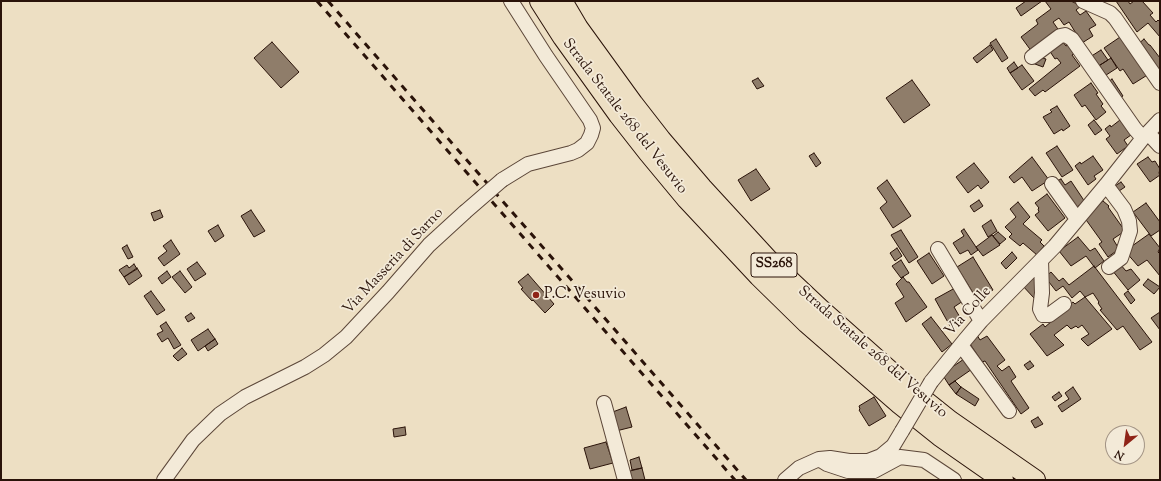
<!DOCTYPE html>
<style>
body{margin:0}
#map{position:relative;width:1161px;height:481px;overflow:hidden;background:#eddfc3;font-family:"Sorts Mill Goudy",serif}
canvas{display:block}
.frame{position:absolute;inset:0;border:2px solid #2a1309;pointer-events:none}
.north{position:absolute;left:1105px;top:425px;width:40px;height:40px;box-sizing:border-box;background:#f3ead8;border:1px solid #a39485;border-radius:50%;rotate:209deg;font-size:11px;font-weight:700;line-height:16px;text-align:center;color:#2a1309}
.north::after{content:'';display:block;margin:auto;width:14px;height:18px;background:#8f2418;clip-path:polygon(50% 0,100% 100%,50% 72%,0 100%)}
</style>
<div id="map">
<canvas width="1161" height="481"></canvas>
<div class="frame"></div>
<div class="north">N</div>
</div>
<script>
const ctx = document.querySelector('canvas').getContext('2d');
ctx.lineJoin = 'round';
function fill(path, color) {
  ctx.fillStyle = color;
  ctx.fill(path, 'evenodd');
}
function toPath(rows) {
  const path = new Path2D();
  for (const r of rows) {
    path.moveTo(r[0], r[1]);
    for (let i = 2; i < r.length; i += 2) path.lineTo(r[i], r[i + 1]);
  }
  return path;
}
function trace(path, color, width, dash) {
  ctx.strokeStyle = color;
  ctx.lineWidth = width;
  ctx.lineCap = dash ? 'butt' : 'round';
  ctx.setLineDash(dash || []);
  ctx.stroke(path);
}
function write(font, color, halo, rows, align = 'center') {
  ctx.font = font + ' "Sorts Mill Goudy",serif';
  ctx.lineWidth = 3.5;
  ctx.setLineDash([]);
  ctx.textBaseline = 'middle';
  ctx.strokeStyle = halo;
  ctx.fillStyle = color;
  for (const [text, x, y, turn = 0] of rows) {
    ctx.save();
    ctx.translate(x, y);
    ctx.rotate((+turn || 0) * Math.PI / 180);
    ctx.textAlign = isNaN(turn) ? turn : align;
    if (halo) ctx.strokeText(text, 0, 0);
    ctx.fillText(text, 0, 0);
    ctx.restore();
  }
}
const building = toPath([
 [1026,1,1042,1,1021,16,1016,8,1026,1],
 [1045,1,1071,1,1081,6,1076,10,1080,15,1086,11,1096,25,1089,29,1093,36,1082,43,1069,22,1064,25,1059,18,1053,22,1060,32,1032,52,1021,37,1038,24,1036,20,1051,9,1045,1],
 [1116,1,1128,1,1130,4,1134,1,1142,1,1153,13,1150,15,1156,22,1158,20,1160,22,1160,37,1148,23,1137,32,1116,1],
 [1123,35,1149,74,1133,84,1123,69,1120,71,1104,48,1123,35],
 [996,39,1008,58,1002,62,990,43,996,39],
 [1144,39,1149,45,1150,45,1160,58,1160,78,1137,45,1144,39],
 [1062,41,1066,46,1071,43,1077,52,1072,55,1080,66,1045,92,1043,90,1035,96,1029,89,1061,63,1057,58,1055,59,1049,50,1062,41],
 [272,42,299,72,281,88,254,58,272,42],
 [990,45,993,50,977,63,973,58,990,45],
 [1101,50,1108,60,1097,67,1090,57,1101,50],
 [1038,57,1046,59,1043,67,1035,64,1038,57],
 [1111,58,1117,68,1103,77,1097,67,1111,58],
 [1014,62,1018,68,1010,73,1007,68,1014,62],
 [1022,65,1034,81,1022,90,1010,73,1022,65],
 [758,78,764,86,757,89,752,81,758,78],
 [1112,79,1123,96,1118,99,1107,83,1112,79],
 [912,80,930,105,904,123,886,98,912,80],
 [1091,83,1098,93,1096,94,1103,104,1101,106,1106,112,1096,120,1085,105,1082,107,1074,95,1091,83],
 [1057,106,1070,126,1063,131,1062,129,1054,134,1043,117,1052,112,1050,110,1057,106],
 [1094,120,1102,130,1095,135,1088,125,1094,120],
 [1120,120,1131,135,1124,140,1128,146,1117,154,1106,139,1110,136,1105,129,1110,125,1111,127,1120,120],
 [1057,146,1073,170,1062,177,1046,153,1057,146],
 [814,153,821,163,816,167,809,156,814,153],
 [1093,156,1103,170,1094,176,1096,179,1088,185,1075,166,1080,162,1081,164,1093,156],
 [1032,157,1049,180,1032,191,1022,177,1014,183,1009,177,1032,157],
 [1148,157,1152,162,1155,161,1160,169,1159,173,1160,175,1150,182,1137,164,1148,157],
 [974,163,989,182,981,189,978,185,968,193,956,177,974,163],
 [756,169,770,189,751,201,738,180,756,169],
 [1061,179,1065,185,1071,181,1085,202,1075,208,1057,181,1061,179],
 [887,180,911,216,893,228,880,208,887,202,877,188,887,180],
 [1121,182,1125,187,1119,191,1115,186,1121,182],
 [1047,194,1065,218,1048,231,1035,215,1039,212,1038,209,1039,208,1035,203,1047,194],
 [979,200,983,206,974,212,970,206,979,200],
 [1103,201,1109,206,1108,207,1125,231,1113,239,1119,249,1108,257,1099,244,1102,242,1084,217,1103,201],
 [1018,202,1030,217,1023,224,1042,240,1040,242,1044,246,1037,255,1023,243,1020,246,1009,237,1012,234,1005,227,1016,217,1010,209,1018,202],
 [1146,203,1160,222,1160,230,1151,236,1133,212,1146,203],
 [160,210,163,217,154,221,151,213,160,210],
 [251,210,265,231,254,237,241,216,251,210],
 [991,220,997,231,988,237,982,226,991,220],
 [218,225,224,236,215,242,208,231,218,225],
 [964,229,978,250,971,255,968,250,960,254,953,243,964,236,961,231,964,229],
 [901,230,918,257,909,263,891,235,901,230],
 [998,232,1006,239,1000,244,993,236,998,232],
 [1149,234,1160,248,1158,252,1160,254,1160,276,1147,260,1138,266,1125,251,1149,234],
 [992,235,1000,245,983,256,976,247,992,235],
 [1078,237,1090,251,1095,248,1104,261,1095,268,1086,256,1071,266,1059,251,1078,237],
 [171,240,180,254,164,266,158,258,167,251,163,246,171,240],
 [127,245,133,257,128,259,122,248,127,245],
 [897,248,902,256,895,261,890,253,897,248],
 [1012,252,1017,258,1006,269,1001,263,1012,252],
 [929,253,944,276,932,284,917,261,929,253],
 [973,257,993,290,986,294,984,291,975,296,957,267,973,257],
 [901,260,909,273,901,278,892,266,901,260],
 [197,262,206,274,195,281,187,269,197,262],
 [134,264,137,269,124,277,119,270,127,265,129,268,134,264],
 [1120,264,1126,271,1131,269,1140,280,1128,290,1112,270,1120,264],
 [1094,266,1152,342,1140,350,1123,326,1117,330,1100,310,1102,309,1098,303,1099,302,1093,293,1085,297,1080,291,1072,298,1063,286,1056,291,1045,277,1051,272,1059,281,1063,278,1069,285,1094,266],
 [137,268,142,276,129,285,124,277,137,268],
 [1034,270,1037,295,1034,298,1021,284,1034,270],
 [167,271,171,277,162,284,158,278,167,271],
 [180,271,192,287,185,293,172,277,180,271],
 [528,274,554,304,545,313,533,300,532,301,521,289,523,288,518,282,528,274],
 [903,277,907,282,909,282,927,307,906,322,895,303,904,297,896,284,903,277],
 [1148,279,1160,287,1154,294,1143,285,1148,279],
 [955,288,963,301,954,307,961,319,950,326,935,299,955,288],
 [151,291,165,310,157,315,144,296,151,291],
 [1128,291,1135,300,1131,304,1124,294,1128,291],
 [1085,297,1112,329,1088,346,1081,339,1089,334,1082,325,1078,328,1076,326,1071,329,1067,325,1054,335,1064,345,1047,356,1030,334,1043,324,1045,327,1059,315,1058,313,1073,302,1075,304,1085,297],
 [1160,312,1160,330,1151,318,1160,312],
 [191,313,195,318,188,322,185,317,191,313],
 [931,317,952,344,942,352,922,324,931,317],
 [166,322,181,345,174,349,168,338,162,342,157,334,163,331,160,326,166,322],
 [208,329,215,339,198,351,191,340,208,329],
 [977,335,980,340,987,336,1005,360,997,366,1002,371,1009,366,1016,377,1011,381,1029,408,1021,414,985,361,982,362,968,341,977,335],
 [215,339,218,344,208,351,205,346,215,339],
 [182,348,187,354,178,361,173,356,182,348],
 [967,357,975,367,949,385,942,374,967,357],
 [1030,361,1034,366,1028,370,1024,365,1030,361],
 [955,381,961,387,956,394,949,385,955,381],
 [961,387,979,399,975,406,956,394,961,387],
 [1073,387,1081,399,1062,412,1058,406,1069,399,1065,393,1073,387],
 [1059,392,1062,396,1055,401,1052,397,1059,392],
 [874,397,886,416,869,426,859,410,860,409,859,406,874,397],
 [626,407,632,427,616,431,610,413,626,407],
 [1038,417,1043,424,1035,428,1031,421,1038,417],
 [405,427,406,435,394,437,393,429,405,427],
 [606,442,613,463,590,469,584,448,606,442],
 [639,457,642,468,632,470,630,460,639,457],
 [642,468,645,480,628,480,626,472,642,468]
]);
const minor = toPath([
 [1083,1,1110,13,1115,18,1160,83],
 [1032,57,1060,36,1065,35,1072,39,1135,129,1143,138],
 [1148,133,1160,146],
 [502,180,528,164,571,153,578,150,587,143,591,135,593,128,590,120,546,56,511,1],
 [1052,184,1077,219],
 [1106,185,1124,209,1129,221,1130,231,1121,258,1109,267],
 [938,249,981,321],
 [1041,260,1042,293,1040,309,1043,315,1049,315,1064,304],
 [961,345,1009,411],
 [931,382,965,340,981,321,1055,246,1106,185,1143,138,1160,120],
 [604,403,625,480],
 [819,459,827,464,848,471,874,471,900,457,924,460,954,480],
 [164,480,193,440,220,414,245,397,305,367,324,355,346,337,388,292,429,245,465,212],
 [785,480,799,468,819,459,830,458,849,461,868,461,881,456,893,446,902,431]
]);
const highway = toPath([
 [540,1,563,37,619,115,648,152,687,199,759,276,807,323,900,404,940,436,1003,480],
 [562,1,578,28,633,104,661,140,702,188,770,262,821,310,910,389,950,421,1035,480]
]);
const rail = toPath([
 [317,1,735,480],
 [328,1,746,480]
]);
const minorBridge = toPath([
 [465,212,502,180],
 [902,431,931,382]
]);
const markers = [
 [536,295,4,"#8f2418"]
];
const shields = [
 [774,265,46]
];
const shieldNames = [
 ["SS268",774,265]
];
const streetNames = [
 ["Strada Statale 268 del Vesuvio",624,117,52],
 ["Via Masseria di Sarno",394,262,-47],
 ["Via Colle",969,312,-48],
 ["Strada Statale 268 del Vesuvio",872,353,41]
];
const poiNames = [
 ["P.C. Vesuvio",544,295]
];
fill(building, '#8f7d6a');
trace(building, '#2a1309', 1);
trace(minor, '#5b4638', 16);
trace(highway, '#2a1309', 22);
trace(minor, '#f3ead8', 14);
trace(highway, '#eddfc3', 20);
trace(rail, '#2a1309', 3, [7, 7]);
trace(minorBridge, '#5b4638', 16, []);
trace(minorBridge, '#f3ead8', 14);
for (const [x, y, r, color] of markers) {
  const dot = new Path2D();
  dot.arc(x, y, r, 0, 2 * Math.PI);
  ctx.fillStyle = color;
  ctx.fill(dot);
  trace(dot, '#f3ead8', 1.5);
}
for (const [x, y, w] of shields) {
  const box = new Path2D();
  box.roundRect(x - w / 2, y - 12, w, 24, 3);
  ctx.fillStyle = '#f3ead8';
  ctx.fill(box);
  trace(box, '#2a1309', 1);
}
write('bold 14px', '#2a1309', null, shieldNames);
write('15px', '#2a1309', '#f3ead8', streetNames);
write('15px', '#2a1309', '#f3ead8', poiNames, 'left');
</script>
